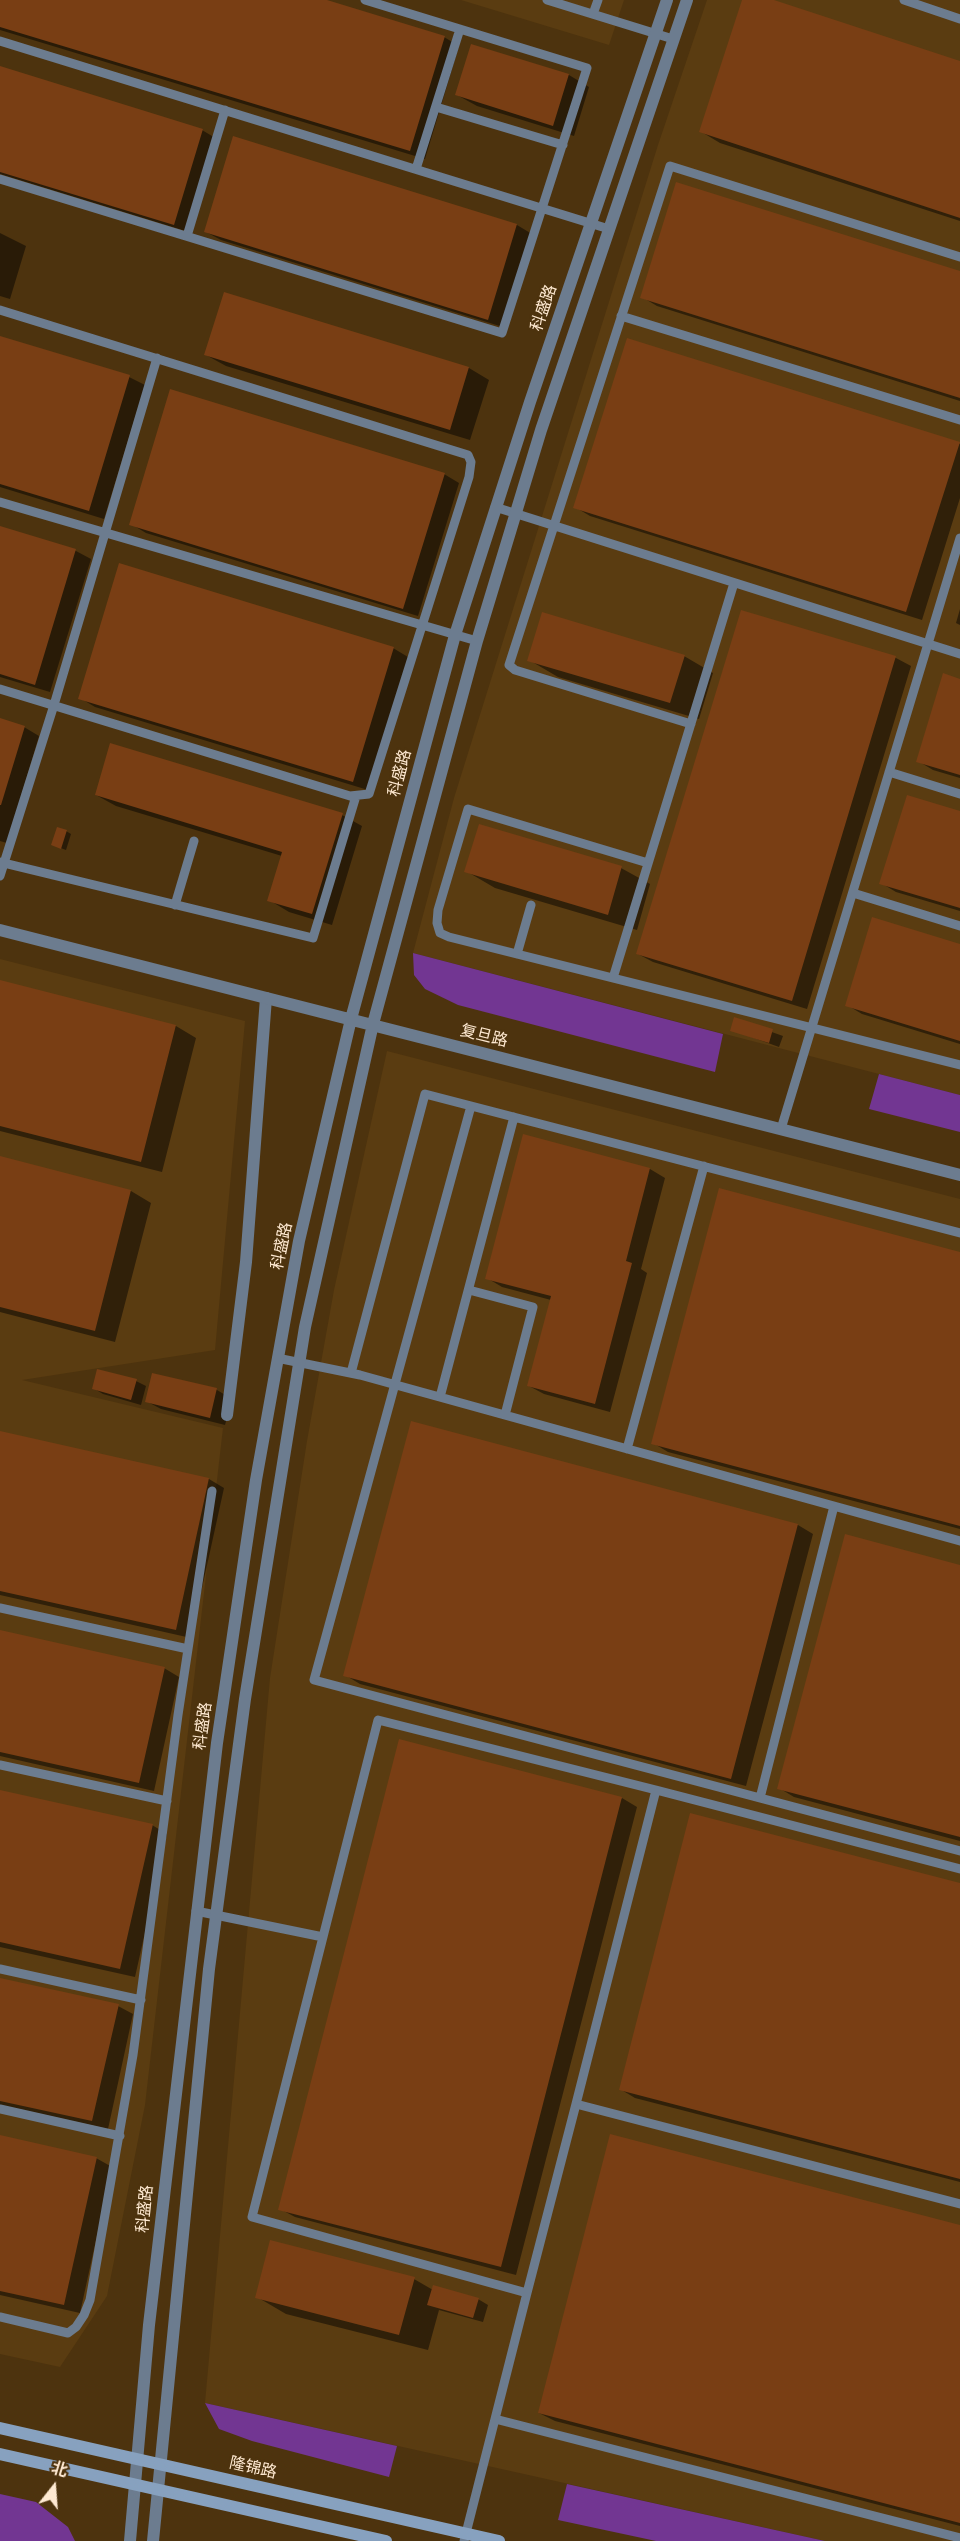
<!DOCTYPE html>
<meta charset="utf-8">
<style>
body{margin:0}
#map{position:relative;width:960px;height:2541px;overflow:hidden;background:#4d330e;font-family:"Work Sans","Noto Sans SC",sans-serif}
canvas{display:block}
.north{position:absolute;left:24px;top:2457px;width:60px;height:60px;-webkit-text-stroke:4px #4d330e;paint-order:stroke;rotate:17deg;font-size:16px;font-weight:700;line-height:24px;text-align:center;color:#fee9d1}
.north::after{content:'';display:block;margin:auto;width:21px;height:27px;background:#fee9d1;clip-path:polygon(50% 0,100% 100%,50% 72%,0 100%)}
</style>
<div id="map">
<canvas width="960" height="2541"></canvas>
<div class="north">北</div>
</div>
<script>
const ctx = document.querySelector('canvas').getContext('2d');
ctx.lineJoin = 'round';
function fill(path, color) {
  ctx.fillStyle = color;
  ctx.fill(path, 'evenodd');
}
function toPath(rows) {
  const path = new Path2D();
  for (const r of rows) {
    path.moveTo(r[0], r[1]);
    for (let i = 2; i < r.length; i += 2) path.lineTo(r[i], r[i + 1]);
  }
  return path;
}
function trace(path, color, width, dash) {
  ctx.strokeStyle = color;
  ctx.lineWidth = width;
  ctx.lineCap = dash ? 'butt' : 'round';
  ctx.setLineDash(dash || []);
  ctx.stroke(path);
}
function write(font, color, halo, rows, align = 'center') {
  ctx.font = font + ' "Work Sans","Noto Sans SC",sans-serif';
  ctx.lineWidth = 4.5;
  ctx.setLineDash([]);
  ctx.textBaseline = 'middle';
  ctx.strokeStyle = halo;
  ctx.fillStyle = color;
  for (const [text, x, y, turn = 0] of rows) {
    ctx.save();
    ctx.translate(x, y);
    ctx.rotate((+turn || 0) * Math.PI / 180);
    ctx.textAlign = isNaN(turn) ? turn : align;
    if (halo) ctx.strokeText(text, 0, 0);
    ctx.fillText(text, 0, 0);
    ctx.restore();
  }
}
const built = toPath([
 [461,0,624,0,609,45],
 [707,0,960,0,960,1095,413,953,454,798,658,145],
 [0,959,245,1021,215,1350,22,1380,223,1428,145,2105,107,2296,60,2367,0,2354],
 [387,1051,960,1199,960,2541,825,2541,205,2403,270,1678,307,1441,334,1290]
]);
const green = toPath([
 [413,953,723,1034,715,1072,458,1005,425,989,414,975],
 [879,1074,960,1095,960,1132,869,1109],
 [205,2403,397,2446,389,2477,252,2441,219,2429],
 [567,2484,825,2541,656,2541,558,2520],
 [0,2494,36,2502,68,2527,75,2541,0,2541]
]);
const shadow = toPath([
 [0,0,321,0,444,37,459,46,425,159,0,30],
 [744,0,770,0,960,63,960,221,720,143,700,131],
 [472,45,569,75,589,87,574,136,477,106,457,95],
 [0,68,202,130,217,139,189,232,0,174],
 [234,138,517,225,532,234,503,327,221,240,206,232],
 [0,233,26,246,10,299,0,296],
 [960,273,960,401,657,306,642,297],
 [0,337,129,377,145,385,104,519,0,487],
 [628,340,960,444,960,498,922,620,590,516,575,507],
 [206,355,469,368,489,380,470,440,226,366],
 [444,474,459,483,418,616,146,533,131,524],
 [0,527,76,551,91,559,50,692,0,677],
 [960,609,960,625,956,623],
 [742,611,896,658,911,666,807,1009,653,962,638,954],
 [393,648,408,657,368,790,95,707,80,698],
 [684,656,713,673,699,719,558,677,529,660],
 [960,680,960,778,933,770,918,761],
 [0,720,24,727,39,736,7,843,0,841],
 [96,795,342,815,362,826,332,925,289,912,269,900,282,856,116,806],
 [960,813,960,911,896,892,881,883],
 [66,831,71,834,66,850,58,847],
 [621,868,650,884,637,930,495,888,466,871],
 [960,946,960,1044,862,1014,847,1005],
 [0,981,176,1026,196,1038,162,1172,0,1131],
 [735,1019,783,1036,779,1047,732,1030],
 [524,1136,650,1169,665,1178,641,1269,647,1273,610,1412,544,1394,529,1386,551,1300,502,1287,487,1278],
 [0,1158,131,1191,151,1203,115,1342,0,1312],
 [960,1254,960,1529,668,1452,653,1443],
 [153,1374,217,1390,232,1399,225,1425,161,1409,146,1401],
 [136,1381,146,1386,141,1405,103,1394,93,1388],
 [412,1423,798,1525,813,1534,746,1786,360,1684,345,1675],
 [0,1433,209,1479,224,1488,191,1638,0,1595],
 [960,1567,960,1841,794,1797,779,1788],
 [0,1631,164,1668,179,1677,154,1791,0,1756],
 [0,1791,152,1825,167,1834,135,1977,0,1947],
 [622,1798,637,1807,516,2275,295,2217,280,2209],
 [960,1884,960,2182,635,2098,620,2089],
 [0,1979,118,2006,133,2014,108,2129,0,2105],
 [0,2137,96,2158,112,2167,80,2313,0,2295],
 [960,2226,960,2526,555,2421,539,2413],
 [414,2279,433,2290,478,2299,488,2305,483,2322,439,2310,428,2350,286,2314,257,2297]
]);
const building = toPath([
 [0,0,327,0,445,36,410,151,0,27],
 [742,0,774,0,960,61,960,218,699,132],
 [471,44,569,74,553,126,455,95],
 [0,66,203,129,174,225,0,172],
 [233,136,517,224,488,320,204,232],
 [676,182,960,271,960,398,640,298],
 [224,292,469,367,450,430,204,355],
 [0,336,130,375,89,511,0,484],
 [627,338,960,442,906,612,573,508],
 [170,389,445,473,403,609,129,525],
 [0,526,76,549,35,685,0,674],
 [119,563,394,647,353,782,78,699],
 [741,610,896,656,792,1001,636,954],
 [542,612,685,655,670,703,527,661],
 [943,673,960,679,960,775,916,762],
 [0,718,25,726,1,805,0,805],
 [110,743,343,813,312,914,267,901,282,852,95,795],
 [907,795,960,811,960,908,879,884],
 [479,824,622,866,608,915,464,872],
 [57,827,67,830,61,849,51,845],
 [872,917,960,944,960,1041,845,1006],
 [0,980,176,1025,141,1162,0,1126],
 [734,1017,773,1029,769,1043,730,1031],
 [523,1134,650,1168,626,1261,632,1263,595,1404,527,1386,551,1296,485,1279],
 [0,1156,131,1190,95,1331,0,1307],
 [719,1188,960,1252,960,1526,651,1444],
 [97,1369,137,1379,131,1400,92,1389],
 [152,1373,217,1388,210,1418,145,1402],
 [411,1421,798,1524,731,1779,343,1676],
 [0,1431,209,1478,176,1630,0,1591],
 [845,1534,960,1565,960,1837,777,1789],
 [0,1630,165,1667,139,1783,0,1752],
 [399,1739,622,1797,501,2267,278,2210],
 [0,1790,153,1824,120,1969,0,1942],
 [690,1813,960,1883,960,2179,619,2090],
 [0,1978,119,2004,92,2121,0,2101],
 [610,2134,960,2225,960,2523,538,2413],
 [0,2135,97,2157,64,2305,0,2291],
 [270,2240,415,2277,399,2335,255,2298],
 [433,2285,479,2298,473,2318,427,2305]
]);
const service = toPath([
 [547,0,673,39],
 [904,0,960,19],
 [593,14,598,0],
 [0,41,609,229],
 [436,107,563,145],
 [416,169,460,29],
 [0,179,502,333,587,68,365,0],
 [187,236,225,110],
 [0,310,468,455,471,462,469,477,369,794,350,796,0,689],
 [621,316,960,420],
 [0,502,477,641],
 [495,507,960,654],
 [691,724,515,670,509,665,670,166,960,257],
 [889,772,960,794],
 [0,862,313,938,356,796],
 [648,863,468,809,438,910,437,923,440,933,449,937,960,1065],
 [0,876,54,705,157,358],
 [853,893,960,926],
 [175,905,194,841],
 [517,954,531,905],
 [613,978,734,583],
 [471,1106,314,1680,960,1851],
 [781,1129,960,538],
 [469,1290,533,1307,505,1415],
 [277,1358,360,1375,960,1541],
 [351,1373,425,1094,960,1233],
 [440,1397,514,1117],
 [627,1449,704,1166],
 [0,1608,188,1649],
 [0,1765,167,1801],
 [656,1790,960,1869],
 [760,1798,834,1506],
 [196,1911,323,1937],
 [0,1969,141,2000],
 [576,2104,960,2204],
 [0,2109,120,2136],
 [0,2317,68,2333,76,2327,84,2315,90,2300,133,2055,178,1715,212,1491],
 [495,2419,960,2538],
 [464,2541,527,2293,576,2104,656,1790,378,1720,252,2217,527,2293]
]);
const minor = toPath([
 [227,1415,246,1262,266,998]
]);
const tertiary = toPath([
 [0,930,960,1175],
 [130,2541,149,2325,217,1743,256,1480,299,1241,351,1019,455,635,530,402,667,0],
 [153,2541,209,1969,245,1699,305,1327,373,1024,477,641,541,430,687,0]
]);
const secondary = toPath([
 [0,2428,499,2541],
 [0,2454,386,2541]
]);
const streetNames = [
 ["科盛路",544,308,-71],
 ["科盛路",400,773,-75],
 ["复旦路",484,1036,14],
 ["科盛路",282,1246,-78],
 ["科盛路",203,1726,-82],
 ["科盛路",145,2209,-84],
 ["隆锦路",253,2468,13]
];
fill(built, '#5a3c11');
fill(green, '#723692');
fill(shadow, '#0007');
fill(building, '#793e14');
trace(service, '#6c7c8f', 9);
trace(minor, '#6c7c8f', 12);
trace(tertiary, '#6c7c8f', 12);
trace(secondary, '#87a1bf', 12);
write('16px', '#fee9d1', '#4d330e', streetNames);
</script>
